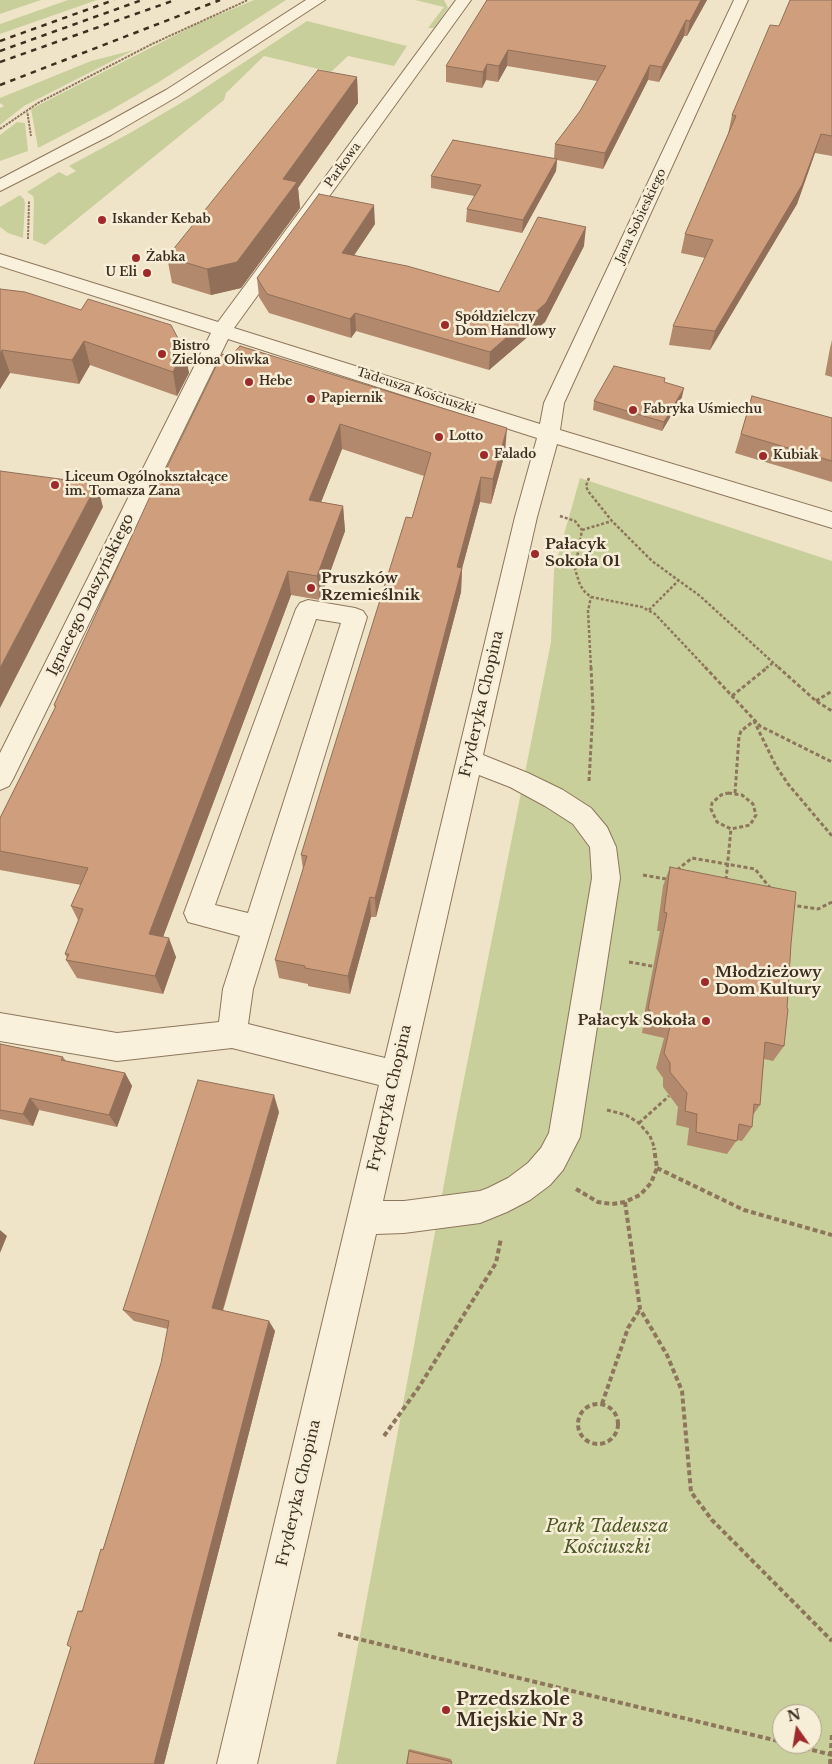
<!DOCTYPE html>
<meta charset="utf-8">
<style>
body{margin:0}
#map{position:relative;width:832px;height:1764px;overflow:hidden;background:#f0e4c8;font-family:"Libre Baskerville",serif}
canvas{display:block}
.north{position:absolute;left:772px;top:1704px;width:50px;height:50px;box-sizing:border-box;background:#f7eed8;border:1px solid #ada18e;border-radius:50%;rotate:347deg;font-size:14px;font-weight:700;line-height:20px;text-align:center;color:#3d2e20}
.north::after{content:'';display:block;margin:auto;width:18px;height:22px;background:#9e2a2b;clip-path:polygon(50% 0,100% 100%,50% 72%,0 100%)}
</style>
<div id="map">
<canvas width="832" height="1764"></canvas>
<div class="north">N</div>
</div>
<script>
const ctx = document.querySelector('canvas').getContext('2d');
ctx.lineJoin = 'round';
function fill(path, color) {
  ctx.fillStyle = color;
  ctx.fill(path, 'evenodd');
}
function toPath(rows) {
  const path = new Path2D();
  for (const r of rows) {
    if (r.length === 3) {
      path.moveTo(r[0] + r[2], r[1]);
      path.arc(r[0], r[1], r[2], 0, 2 * Math.PI);
      continue;
    }
    path.moveTo(r[0], r[1]);
    for (let i = 2; i < r.length; i += 2) path.lineTo(r[i], r[i + 1]);
  }
  return path;
}
function trace(path, color, width, dash) {
  ctx.strokeStyle = color;
  ctx.lineWidth = width;
  ctx.lineCap = dash ? 'butt' : 'round';
  ctx.setLineDash(dash || []);
  ctx.stroke(path);
}
function write(font, color, halo, rows, align = 'center') {
  ctx.font = font + ' "Libre Baskerville",serif';
  ctx.lineWidth = 5;
  ctx.setLineDash([]);
  ctx.textBaseline = 'middle';
  ctx.strokeStyle = halo;
  ctx.fillStyle = color;
  for (const [text, x, y, turn = 0] of rows) {
    ctx.save();
    ctx.translate(x, y);
    ctx.rotate((+turn || 0) * Math.PI / 180);
    ctx.textAlign = isNaN(turn) ? turn : align;
    if (halo) ctx.strokeText(text, 0, 0);
    ctx.fillText(text, 0, 0);
    ctx.restore();
  }
}
const green = toPath([
 [0,0,41,0,0,14],
 [68,0,97,0,0,34,0,24],
 [254,0,286,0,159,82,111,110,38,148,31,109,197,24],
 [415,0,444,0,448,8,434,28,428,28,444,7],
 [307,21,407,46,394,66,348,56,331,72,264,56,226,93,224,100,45,245,33,240,34,200,33,196,27,192,59,172,67,176,76,171,69,166,130,133,191,97],
 [134,50,24,106,0,125,0,108,4,106,0,103,0,98,91,61],
 [17,122,25,123,28,151,0,161,0,135],
 [20,195,24,199,25,204,23,238,8,233,0,227,0,207],
 [580,478,832,561,832,1764,336,1764,457,1114,551,642,554,570],
 [782,1714,812,1714,812,1744,782,1744]
]);
const pathFar3 = toPath([
 [27,110,31,136],
 [0,129,38,103,152,44,248,0],
 [28,239,29,201]
]);
const pathFar2 = toPath([
 [589,478,586,486,588,491,612,521,652,561,700,596,779,668],
 [560,516,575,521,582,530,575,569,580,585,585,592,591,597,642,607,655,614,706,668],
 [582,530,612,521],
 [649,610,678,581],
 [591,668,588,611,591,597],
 [766,668,773,663]
]);
const pathFar1 = toPath([
 [705,667,760,726,832,762],
 [778,667,816,701,832,711],
 [732,696,768,667],
 [816,701,832,691],
 [589,781,593,710,591,667],
 [728,793,742,795,753,804,756,815,750,825,731,829,717,822,711,809,712,803,721,795,728,793],
 [735,793,739,737,741,731,754,721,776,766,788,784,832,836],
 [677,870,692,858,755,869,771,889],
 [643,875,666,879,668,877],
 [726,880,731,829],
 [791,905,818,909,832,902],
 [629,962,657,967],
 [607,1110,626,1115,639,1123,650,1136,655,1149],
 [639,1123,669,1096]
]);
const path = toPath([
 [657,1168,744,1210,832,1235],
 [576,1189,598,1202,612,1204,625,1202,640,1195,651,1183,657,1168,654,1148],
 [625,1202,640,1309,667,1355,682,1391,691,1492,712,1520,832,1641],
 [602,1404,628,1328,640,1309],
 [598,1424,20],
 [384,1436,419,1387,496,1263,501,1238],
 [338,1634,782,1742],
 [789,1744,832,1755],
 [830,1764,832,1734]
]);
const minor = toPath([
 [306,0,325,0,178,96,111,135,0,191,0,179,99,127,166,90,306,0],
 [456,0,471,0,234,328,540,424,544,403,734,0,748,0,564,403,560,430,832,512,832,528,557,444,537,517,483,755,528,773,563,790,591,808,607,827,616,847,620,878,580,1137,563,1170,550,1185,530,1200,507,1212,480,1223,404,1233,376,1234,257,1764,217,1764,379,1085,232,1048,117,1061,0,1041,0,1013,117,1033,219,1022,223,989,240,936,188,922,184,913,296,609,300,603,308,600,355,608,363,611,367,617,253,989,248,1024,385,1058,515,517,537,438,228,339,13,779,9,786,0,790,0,753,211,333,0,266,0,254,218,322,456,0],
 [316,619,341,623,248,913,215,905,316,619],
 [479,775,510,787,545,806,573,824,590,847,592,878,549,1133,541,1148,528,1163,508,1178,488,1188,480,1191,404,1201,383,1201,479,775]
]);
const rail = toPath([
 [0,41,114,0],
 [0,51,142,0],
 [0,62,175,0],
 [0,85,220,0]
]);
const wall = toPath([
 [487,0,707,0,687,36,684,36,659,82,648,80,603,169,557,160,556,171,522,233,466,222,467,209,474,196,431,188,431,176,554,158,555,144,580,111,597,81,507,66,498,82,486,80,482,88,446,82,446,66],
 [832,0,832,156,815,153,797,204,710,350,669,345,673,326,705,258,681,253,685,234,728,134,732,115,779,26],
 [357,77,358,103,298,188,300,208,241,288,211,295,172,283,167,257],
 [375,224,354,255,499,292,584,246,545,322,489,370,356,331,351,338,269,313,259,297,257,278],
 [0,289,184,350,189,373,177,396,90,365,79,384,10,373,0,389],
 [832,340,832,377,825,375,830,348],
 [222,354,505,453,491,504,480,502,462,568,461,592,376,917,371,917,350,994,308,986,308,984,279,978,275,960,303,869,301,855,412,518,424,476,342,449,321,502,343,506,345,531,320,600,291,595,163,937,176,957,163,994,77,978,66,960,67,958,65,954,78,920,71,906,81,885,0,870,0,818,55,708,54,705],
 [752,396,832,418,832,482,735,453],
 [682,397,662,431,593,410,594,401],
 [670,867,791,944,784,1046,773,1061,764,1059,760,1105,753,1115,752,1127,742,1141,737,1140,727,1154,687,1145,689,1128,676,1125,678,1107,663,1087,663,1078,656,1068,664,1038,642,1033,643,1026,642,1026,660,931,657,931,663,886],
 [0,1044,63,1057,66,1061,125,1073,132,1086,117,1127,39,1110,33,1126,0,1119],
 [279,1112,223,1311,275,1331,164,1764,34,1764,71,1647,78,1611,83,1610,101,1549,103,1549,161,1363,168,1329,134,1321,123,1310],
 [409,1749,451,1759,452,1762,406,1764]
]);
const shadedWall = toPath([
 [701,0,707,0,687,36,690,21],
 [686,20,684,36,659,82,662,67],
 [508,50,507,66,498,82,499,66],
 [487,64,486,80,482,88,483,72],
 [650,65,648,80,603,169,605,153],
 [357,77,358,103,298,188,300,208,241,288,211,295,207,269,283,179],
 [821,134,815,153,797,204,710,350,715,331],
 [557,159,556,171,522,233,523,220],
 [374,205,375,224,343,272,342,253],
 [586,227,584,246,545,322,489,370,490,352],
 [355,313,356,331,351,338,350,319],
 [84,341,90,365,79,384,72,360],
 [2,350,10,373,0,389,0,353],
 [184,350,189,373,177,396,173,372],
 [684,388,682,397,662,431,664,422],
 [340,424,342,449,312,525,309,500],
 [507,428,505,453,491,504,493,479],
 [481,477,480,502,456,591,457,567],
 [97,484,103,507,0,708,0,668],
 [343,506,345,531,320,600,317,576],
 [462,568,461,592,376,917,375,898],
 [288,571,291,595,157,953,149,934],
 [370,897,371,917,350,994,348,976],
 [169,938,176,957,163,994,155,976],
 [125,1073,132,1086,117,1127,109,1115],
 [274,1095,279,1112,220,1319,212,1308],
 [30,1098,39,1110,33,1126,23,1114],
 [0,1230,7,1236,0,1253],
 [269,1321,275,1331,164,1764,154,1764]
]);
const building = toPath([
 [487,0,701,0,690,21,686,20,662,67,650,65,605,153,555,144,580,111,606,66,508,50,499,66,487,64,483,72,446,66,487,0],
 [790,0,832,0,832,136,821,134,802,185,715,331,673,326,713,240,685,234,736,116,732,115,770,25,779,26,790,0],
 [318,70,357,77,283,179,297,182,237,262,207,269,167,257,318,70],
 [453,140,557,159,523,220,467,209,481,185,431,176,453,140],
 [319,194,374,205,342,253,407,266,499,292,538,217,586,227,546,303,490,352,355,313,350,319,267,294,257,278,319,194],
 [0,289,25,292,81,310,88,299,171,325,184,350,173,372,84,341,72,360,2,350,0,353,0,289],
 [240,346,507,428,493,479,481,477,457,567,462,568,375,898,370,897,348,976,305,968,305,966,275,960,307,856,301,855,330,760,406,517,412,518,431,453,340,424,309,500,343,506,317,576,288,571,149,934,169,938,155,976,66,960,69,954,65,954,83,909,71,906,88,868,0,851,0,818,56,706,54,705,153,490,156,490,222,354,231,356,240,346],
 [614,366,665,378,664,382,684,388,664,422,594,401,614,366],
 [752,396,832,418,832,461,741,434,752,396],
 [0,471,97,484,0,668,0,471],
 [670,867,796,892,791,944,787,1008,788,1009,784,1046,765,1042,760,1105,754,1104,752,1127,739,1124,737,1141,696,1132,697,1114,685,1111,687,1093,670,1072,670,1063,664,1053,671,1022,649,1017,650,1010,648,1009,667,913,664,912,670,867],
 [0,1044,63,1057,61,1060,125,1073,109,1115,30,1098,23,1114,0,1110,0,1044],
 [198,1080,274,1095,212,1308,269,1321,154,1764,34,1764,71,1647,67,1645,78,1611,82,1612,101,1549,103,1550,161,1363,169,1321,123,1310,198,1080],
 [409,1751,452,1762,451,1764,407,1764,409,1751]
]);
const markers = [
 [102,220,5,"#9e2a2b"],
 [136,258,5,"#9e2a2b"],
 [147,273,5,"#9e2a2b"],
 [445,325,5,"#9e2a2b"],
 [162,354,5,"#9e2a2b"],
 [249,382,5,"#9e2a2b"],
 [311,399,5,"#9e2a2b"],
 [633,410,5,"#9e2a2b"],
 [439,437,5,"#9e2a2b"],
 [484,455,5,"#9e2a2b"],
 [763,456,5,"#9e2a2b"],
 [55,485,5,"#9e2a2b"],
 [535,554,5,"#9e2a2b"],
 [311,588,5,"#9e2a2b"],
 [705,982,5,"#9e2a2b"],
 [706,1021,5,"#9e2a2b"],
 [446,1710,5,"#9e2a2b"]
];
const farStreetnames = [
 ["Parkowa",343,165,-54],
 ["Jana Sobieskiego",641,216,-65],
 ["Tadeusza Kościuszki",416,391,18]
];
const farPoinames = [
 ["Iskander Kebab",112,220],
 ["Żabka",146,258],
 ["U Eli",137,273,"right"],
 ["Spółdzielczy",455,318],
 ["Dom Handlowy",455,332],
 ["Bistro",172,347],
 ["Zielona Oliwka",172,361],
 ["Hebe",259,382],
 ["Papiernik",321,399],
 ["Fabryka Uśmiechu",643,410],
 ["Lotto",449,437],
 ["Falado",494,455],
 ["Kubiak",773,456],
 ["Liceum Ogólnokształcące",65,478],
 ["im. Tomasza Zana",65,492]
];
const poiNames = [
 ["Pałacyk",545,545],
 ["Sokoła 01",545,562],
 ["Pruszków",321,579],
 ["Rzemieślnik",321,596],
 ["Młodzieżowy",715,973],
 ["Dom Kultury",715,990],
 ["Pałacyk Sokoła",696,1021,"right"]
];
const streetNames = [
 ["Ignacego Daszyńskiego",91,595,-64],
 ["Fryderyka Chopina",482,704,-77],
 ["Fryderyka Chopina",390,1098,-77],
 ["Fryderyka Chopina",299,1493,-77]
];
const nearParknames = [
 ["Park Tadeusza",607,1527],
 ["Kościuszki",607,1548]
];
const nearPoinames = [
 ["Przedszkole",456,1700],
 ["Miejskie Nr 3",456,1721]
];
fill(green, '#c9cf9b');
trace(minor, '#8d765c', 2);
trace(pathFar3, '#8d765c', 2, [2.5, 1]);
trace(pathFar2, '#8d765c', 2.5, [3, 2]);
trace(pathFar1, '#8d765c', 3, [4, 2.5]);
trace(path, '#8d765c', 4, [5, 3]);
fill(minor, '#faf1dc');
trace(rail, '#3d2e20', 2.5, [5.5, 5.5]);
fill(wall, '#b2896c');
fill(shadedWall, '#916f58');
fill(building, '#cf9f7d');
trace(building, '#916f58', 1);
for (const [x, y, r, color] of markers) {
  const dot = new Path2D();
  dot.arc(x, y, r, 0, 2 * Math.PI);
  ctx.fillStyle = color;
  ctx.fill(dot);
  trace(dot, '#f7eed8', 2);
}
write('12px', '#3d2e20', '#f7eed8', farStreetnames);
write('bold 12px', '#3d2e20', '#f7eed8', farPoinames, 'left');
write('bold 15px', '#3d2e20', '#f7eed8', poiNames, 'left');
write('15px', '#3d2e20', '#f7eed8', streetNames);
write('italic 18px', '#4d5a26', '#f7eed8', nearParknames);
write('bold 18px', '#3d2e20', '#f7eed8', nearPoinames, 'left');
</script>
